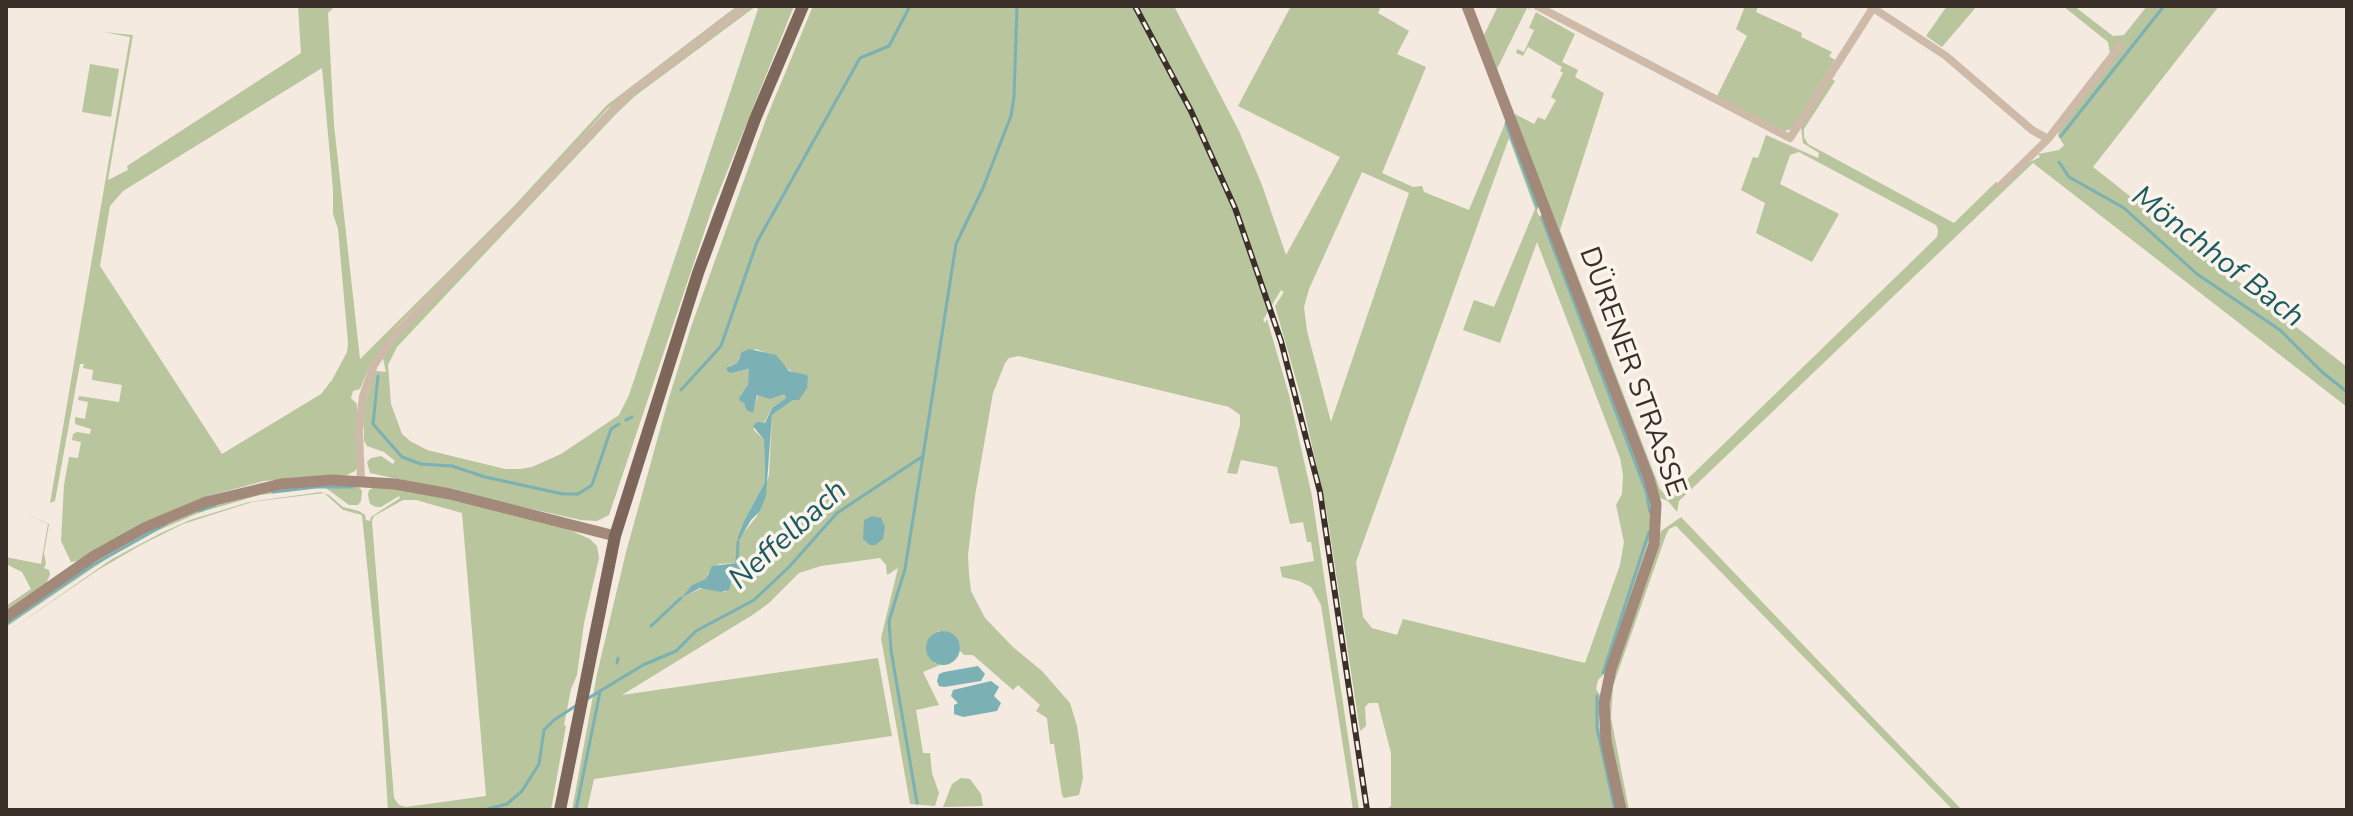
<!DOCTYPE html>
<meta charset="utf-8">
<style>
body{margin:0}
#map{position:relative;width:2353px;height:816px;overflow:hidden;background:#f4eadf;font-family:"Nunito Sans",sans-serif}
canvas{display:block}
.frame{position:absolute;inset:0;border:8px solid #3b2f2a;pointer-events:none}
</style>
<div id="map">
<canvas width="2353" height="816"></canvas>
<div class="frame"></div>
</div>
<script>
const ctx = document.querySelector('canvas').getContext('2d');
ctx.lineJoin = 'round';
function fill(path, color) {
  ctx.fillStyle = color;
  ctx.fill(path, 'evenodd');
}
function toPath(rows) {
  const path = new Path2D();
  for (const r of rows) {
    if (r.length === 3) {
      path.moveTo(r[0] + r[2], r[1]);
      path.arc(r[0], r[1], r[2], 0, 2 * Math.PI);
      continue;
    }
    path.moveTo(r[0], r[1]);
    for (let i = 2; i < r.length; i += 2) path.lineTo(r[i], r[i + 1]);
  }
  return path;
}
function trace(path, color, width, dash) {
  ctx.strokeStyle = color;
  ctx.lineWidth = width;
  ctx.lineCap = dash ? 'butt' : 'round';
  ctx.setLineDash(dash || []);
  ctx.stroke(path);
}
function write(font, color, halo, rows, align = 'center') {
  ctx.font = font + ' "Nunito Sans",sans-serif';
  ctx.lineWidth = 7;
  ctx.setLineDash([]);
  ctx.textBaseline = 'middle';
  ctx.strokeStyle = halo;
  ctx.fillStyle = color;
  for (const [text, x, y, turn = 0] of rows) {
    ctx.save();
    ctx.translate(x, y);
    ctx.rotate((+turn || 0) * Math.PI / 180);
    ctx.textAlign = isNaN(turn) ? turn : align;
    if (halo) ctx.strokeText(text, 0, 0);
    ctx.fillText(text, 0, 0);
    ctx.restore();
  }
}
const green = toPath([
 [298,6,335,6,328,13,334,125,360,359,514,206,607,105,737,6,742,6,607,109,549,174,396,328,371,363,360,389,353,391,351,398,357,404,357,468,355,471,347,475,264,481,208,496,144,522,78,561,71,562,61,541,64,485,69,457,78,458,81,442,72,440,73,434,77,432,90,434,91,429,75,424,75,417,85,419,88,402,78,400,79,396,119,402,122,385,92,380,93,370,83,368,84,364,80,364,55,501,50,503,130,37,103,32,133,35,108,180,128,170,127,166,301,53],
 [322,68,333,189,333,214,338,229,348,343,347,352,332,380,321,394,222,454,100,266,110,206,123,191],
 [752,6,794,6,712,209,609,515,597,521,581,520,370,473,367,462,371,458,381,456,393,464,395,461,384,452,367,446,364,441,364,426,365,404,373,377,376,371,386,372,383,358,396,339,598,127,634,94],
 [755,7,758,9,629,395,619,415,561,454,532,467,520,469,505,469,427,450,410,441,402,434,391,404,388,365,397,347,616,114,635,96],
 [813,6,1174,6,1239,131,1262,185,1286,255,1340,157,1238,106,1291,6,1381,6,1378,13,1409,31,1397,54,1426,67,1382,173,1413,187,1422,186,1424,192,1469,210,1506,121,1539,206,1537,211,1539,216,1542,215,1650,496,1651,535,1605,673,1598,680,1596,689,1600,695,1599,725,1617,810,1385,810,1391,806,1391,753,1378,703,1369,703,1365,707,1366,726,1360,731,1326,508,1301,397,1275,306,1284,292,1281,290,1263,320,1265,323,1267,319,1289,395,1312,496,1359,810,1353,810,1321,605,1311,587,1299,581,1282,577,1280,567,1314,561,1311,542,1307,542,1303,522,1290,524,1277,467,1241,460,1237,474,1227,473,1240,425,1240,415,1229,407,1019,356,1009,358,1005,363,993,393,975,496,968,555,969,574,971,591,985,618,1013,647,1042,671,1070,703,1077,726,1080,746,1083,778,1079,795,1064,798,1062,795,1054,744,1050,744,1047,718,1036,711,1040,705,1018,685,1013,690,973,655,964,655,960,651,960,644,946,631,939,631,933,634,934,663,940,665,923,672,939,705,916,710,923,753,930,753,932,773,939,793,935,806,910,804,881,638,898,568,887,575,886,565,880,558,821,566,799,573,769,603,754,614,622,695,878,658,892,736,594,779,587,810,572,810,597,674,626,552,668,401,691,327,766,119],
 [1509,138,1535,209,1494,307,1474,300,1463,330,1500,343,1537,242,1620,458,1623,475,1622,494,1616,505,1624,542,1620,565,1585,663,1403,619,1397,635,1372,628,1363,617,1356,562],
 [1362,172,1409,193,1331,422,1307,331,1304,307,1309,289],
 [756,349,771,355,789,370,800,375,793,400,772,415,769,475,757,516,741,536,738,536,744,521,765,482,764,440,753,429,764,423,772,408,786,398,784,394,758,395,754,407,746,410,744,403,739,398,748,384,750,369,732,373,729,366,737,363,739,357],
 [737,563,741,572,725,592,705,587,682,597,692,585,706,580,708,573,719,564],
 [1498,6,1525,6,1575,34,1562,62,1578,70,1575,77,1604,93,1560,230,1660,489,1668,498,1937,237,1938,230,1936,225,1799,152,1790,155,1780,184,1839,214,1812,262,1756,233,1765,203,1741,190,1753,157,1758,158,1766,135,1818,158,1819,153,1803,143,1801,127,1832,79,1835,81,1804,129,1804,137,1808,144,1954,223,1996,182,2003,187,2026,164,2040,157,2038,154,2059,150,2064,145,2058,136,2059,130,2110,53,2108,42,2063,6,2074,6,2113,36,2124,35,2147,6,2219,6,2093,167,2347,367,2347,407,2033,163,1679,501,1677,512,1668,501,1660,498,1514,117,1515,114,1534,124,1538,117,1545,120,1556,100,1551,97,1563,73,1560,71,1562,67,1528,47,1523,56,1516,53,1517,49,1524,52,1534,30,1529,28,1536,12,1527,8,1497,69,1484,35],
 [1745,6,1758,6,1756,12,1802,33,1801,37,1832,52,1829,56,1835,60,1792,129,1784,131,1717,96,1747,36,1736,29],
 [1947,6,1977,6,1942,47,1926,36],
 [90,64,119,69,111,117,82,112],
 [333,485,359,487,362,491,361,501,358,505,349,505,326,488,318,488,260,495,201,512,154,532,109,557,6,627,6,621,74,574,140,535,200,508,274,490],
 [376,486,427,493,563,527,590,539,597,546,599,558,584,623,577,675,571,689,564,725,566,726,551,810,388,810,381,702,362,515,343,510,324,493,252,502,183,524,141,545,98,570,6,633,112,559,161,533,190,520,249,502,321,492,329,495,343,507,359,511,365,515,366,520,370,521,371,517,400,498,399,496,381,507,376,507,370,504,368,495,369,490],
 [403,500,416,500,462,513,486,796,406,807,399,805,394,798,372,521,374,516],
 [24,513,49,524,44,553,46,564,44,568,49,570,50,575,46,583,6,610,6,606,31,589,22,572,6,564,6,557,41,564,48,524],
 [1681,517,1874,719,1962,810,1953,810,1676,526,1669,529,1666,535,1613,686,1611,718,1629,810,1625,810,1609,732,1609,691,1661,531],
 [961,778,970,779,981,794,983,806,943,807,952,784]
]);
const water = toPath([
 [749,349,776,355,789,371,807,375,808,377,807,388,799,400,793,400,772,415,766,496,760,511,751,520,738,542,738,536,744,521,765,482,764,440,753,426,757,422,765,423,772,408,786,398,784,394,770,399,757,395,753,413,746,410,744,403,740,401,739,398,748,384,749,369,732,373,728,372,726,368,737,363,742,352],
 [872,516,881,518,885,527,883,539,875,545,870,545,863,539,864,520],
 [737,563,740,564,741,577,732,581,729,590,721,592,700,588,681,598,692,585,706,579,712,566],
 [943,648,17],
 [978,666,985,674,981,681,944,687,939,686,937,681,939,674,944,672],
 [991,681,999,687,994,696,1001,703,997,711,963,717,954,714,954,705,958,703,951,696,953,690]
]);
const stream = toPath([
 [1506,123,1537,206],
 [2061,136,2164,6],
 [2059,162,2069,177,2124,208,2197,274,2280,330,2321,371,2347,392],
 [1542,218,1646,491,1650,512],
 [378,376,373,424,402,457,421,464,452,466,485,477,563,494,578,494,592,485,611,429,619,424],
 [681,390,721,346,757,242,860,58,889,46,910,6],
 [626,420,632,417],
 [273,492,316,487,353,487],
 [199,511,215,505],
 [737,563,738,542],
 [6,624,93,565,166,524],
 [651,626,681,598],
 [617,663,618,658],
 [1603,673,1649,532],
 [1597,696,1597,728,1615,810],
 [587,699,643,665,676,651,696,631,754,600,789,567,837,513,923,456,956,244,983,188,1011,116,1014,97,1017,6],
 [917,803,891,650,889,621,905,569,923,456],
 [484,810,507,804,522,791,539,764,544,730,554,720,577,705],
 [576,810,600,692]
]);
const street = toPath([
 [1537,6,1790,138,1873,8],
 [1870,6,1946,56,2032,130,2048,139],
 [2000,186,2048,139,2120,46],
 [361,481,359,432,363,396,374,365,393,337,539,188,625,97,746,6]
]);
const secondary = toPath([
 [1467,6,1649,479,1656,504,1654,544,1611,669,1604,703,1606,741,1621,810],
 [6,617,94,556,146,527,206,502,281,484,332,480,395,484,450,494,615,536]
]);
const primary = toPath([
 [560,810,615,536,698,273,755,119,803,6]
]);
const rail = toPath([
 [1135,6,1191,111,1235,208,1281,341,1320,492,1367,810]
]);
const streetNames = [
 ["DÜRENER STRASSE",1631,372,70]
];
const waterNames = [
 ["Mönchhof Bach",2217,258,38],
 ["Neffelbach",789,536,-42]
];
fill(green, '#b8c59d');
fill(water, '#7bb1b4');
trace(stream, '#7bb1b4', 3);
trace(street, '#cebaa9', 8);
trace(secondary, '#a2897a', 11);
trace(primary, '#7d665a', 12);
trace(rail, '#3b2f2a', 6);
trace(rail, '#fbf4ec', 3, [9]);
write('28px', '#3b2f2a', '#fbf4ec', streetNames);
write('italic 30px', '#1c5b60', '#fbf4ec', waterNames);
</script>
